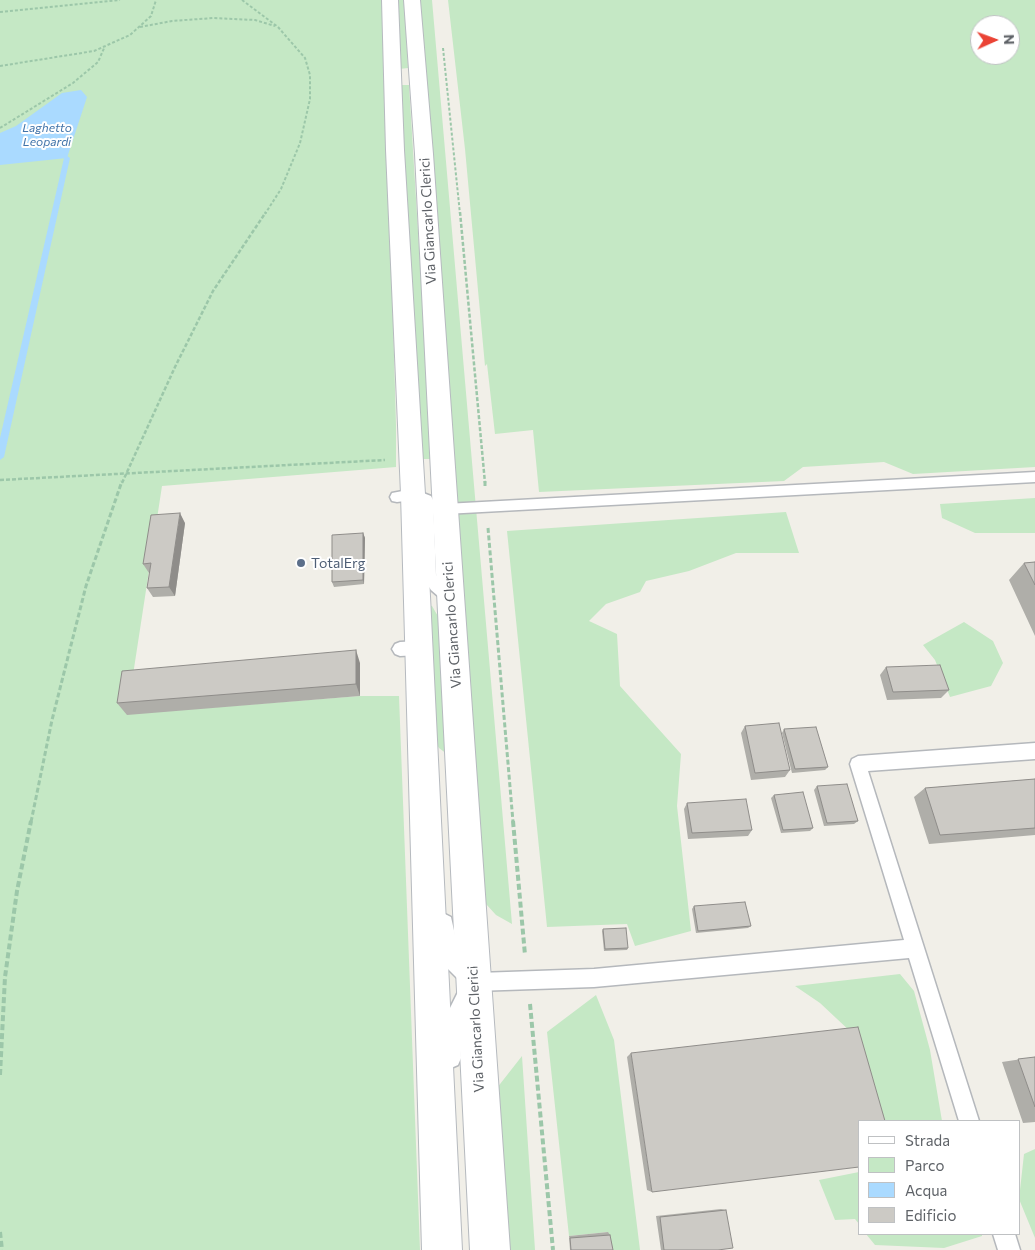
<!DOCTYPE html>
<style>
body{margin:0}
#map{position:relative;width:1035px;height:1250px;overflow:hidden;background:#f1efe8;font-family:Commissioner,sans-serif}
canvas{display:block}
.legend{position:absolute;left:858px;top:1120px;width:162px;height:115px;box-sizing:border-box;background:#fff;border:1px solid #bfc1c3;margin:0;padding:6px 9px;list-style:none;font-size:15px;color:#5f6368}
.legend li{display:flex;align-items:center;gap:10px;height:25px}
.legend b{width:25px;border:1px solid #bfc1c3}
.north{position:absolute;left:970px;top:15px;width:50px;height:50px;box-sizing:border-box;background:#fff;border:1px solid #bfc1c3;border-radius:50%;rotate:88deg;font-size:14px;font-weight:700;line-height:20px;text-align:center;color:#5f6368}
.north::after{content:'';display:block;margin:auto;width:18px;height:22px;background:#ea4335;clip-path:polygon(50% 0,100% 100%,50% 72%,0 100%)}
</style>
<div id="map">
<canvas width="1035" height="1250"></canvas>
<ul class="legend">
<li><b style="height:6px;background:#fff"></b>Strada</li>
<li><b style="height:14px;background:#c5e8c5"></b>Parco</li>
<li><b style="height:14px;background:#aadaff"></b>Acqua</li>
<li><b style="height:14px;background:#cccac5"></b>Edificio</li>
</ul>
<div class="north">N</div>
</div>
<script>
const ctx = document.querySelector('canvas').getContext('2d');
ctx.lineJoin = 'round';
function fill(path, color) {
  ctx.fillStyle = color;
  ctx.fill(path, 'evenodd');
}
function toPath(rows) {
  const path = new Path2D();
  for (const r of rows) {
    path.moveTo(r[0], r[1]);
    for (let i = 2; i < r.length; i += 2) path.lineTo(r[i], r[i + 1]);
  }
  return path;
}
function trace(path, color, width, dash) {
  ctx.strokeStyle = color;
  ctx.lineWidth = width;
  ctx.lineCap = dash ? 'butt' : 'round';
  ctx.setLineDash(dash || []);
  ctx.stroke(path);
}
function write(font, color, halo, rows, align = 'center') {
  ctx.font = font + ' Commissioner,sans-serif';
  ctx.lineWidth = 4;
  ctx.setLineDash([]);
  ctx.textBaseline = 'middle';
  ctx.strokeStyle = halo;
  ctx.fillStyle = color;
  for (const [text, x, y, turn = 0] of rows) {
    ctx.save();
    ctx.translate(x, y);
    ctx.rotate((+turn || 0) * Math.PI / 180);
    ctx.textAlign = isNaN(turn) ? turn : align;
    if (halo) ctx.strokeText(text, 0, 0);
    ctx.fillText(text, 0, 0);
    ctx.restore();
  }
}
const green = toPath([
 [0,0,384,0,396,425,396,467,162,486,127,714,360,696,399,696,420,1250,0,1250],
 [395,0,404,0,408,68,399,69],
 [416,0,432,0,512,924,496,915,486,904,479,870],
 [448,0,1035,0,1035,467,913,474,884,462,803,467,784,481,539,492,533,430,495,434,487,364,485,366,465,149],
 [980,25,1010,25,1010,55,980,55],
 [399,85,409,85,432,459,418,459],
 [1035,498,1035,533,975,533,942,518,940,504],
 [786,512,799,553,736,553,689,571,646,581,640,592,606,604,589,621,617,634,620,686,681,754,677,806,691,931,635,946,627,924,547,927,507,531],
 [426,604,432,606,439,618,447,754,439,748,432,738],
 [964,622,993,641,1003,663,991,686,950,697,935,660,923,645],
 [900,974,914,991,930,1050,942,1121,879,1121,852,1033,820,1003,795,986],
 [596,995,614,1040,640,1250,611,1250,608,1232,569,1236,547,1032],
 [522,1056,535,1250,504,1250,493,1093],
 [1035,1149,1035,1238,1019,1199,1024,1154],
 [859,1172,859,1224,855,1219,835,1220,819,1180],
 [866,1234,982,1234,982,1236,944,1248,875,1245]
]);
const water = toPath([
 [81,90,87,97,67,158,0,165,0,133,16,126,62,93]
]);
const stream = toPath([
 [67,156,70,158,4,457,0,460,0,438,64,158,67,156]
]);
const pathFar3 = toPath([
 [242,0,278,27,305,58,310,75,310,99,300,143,281,189,265,214],
 [0,12,120,0],
 [140,27,172,21,213,18,255,20,275,26],
 [443,48,460,214],
 [0,66,94,51,130,35,151,16,156,0],
 [0,128,73,83,98,62,105,46]
]);
const pathFar2 = toPath([
 [460,212,485,483],
 [0,480,385,460],
 [122,483,175,367,213,291,266,212]
]);
const pathFar1 = toPath([
 [485,481,485,487],
 [488,528,513,822],
 [31,822,52,720,86,586,122,481]
]);
const path = toPath([
 [513,821,525,955],
 [530,1004,553,1250],
 [0,1075,5,977,17,891,31,821],
 [0,1232,2,1250]
]);
const lane = toPath([
 [1035,472,1035,482,445,514,440,513,438,509,440,505,445,504,1035,472],
 [413,489,431,496,433,500,436,575,457,598,455,602,450,604,445,602,431,590,422,576,419,503,412,500,397,502,392,501,390,497,392,493,413,489],
 [419,641,424,643,427,648,424,653,419,655,400,656,395,654,392,649,395,644,400,642,419,641],
 [1035,743,1035,759,868,771,979,1121,959,1121,909,958,594,987,475,991,476,995,467,1015,460,1045,461,1058,458,1065,451,1068,444,1065,441,1058,440,1045,448,1012,460,988,465,986,443,964,441,957,436,923,439,917,445,914,451,917,459,953,478,973,594,969,904,940,850,764,852,759,858,756,1035,743],
 [993,1234,1015,1234,1020,1250,998,1250,993,1234]
]);
const secondary = toPath([
 [382,0,398,0,404,150,425,494,462,1250,422,1250,401,494,386,150,382,0],
 [404,0,420,0,433,154,510,1250,470,1250,415,154,404,0]
]);
const wall = toPath([
 [185,523,175,596,153,597,147,588,150,573,149,573,143,564],
 [363,533,365,538,364,584,334,587,332,582],
 [1035,562,1035,636,1009,580,1024,563],
 [360,663,360,696,127,715,117,703],
 [886,667,949,690,941,698,887,700,880,675],
 [745,726,790,770,785,777,751,780,741,733],
 [784,729,828,767,825,770,792,773,782,733],
 [1035,779,1035,835,929,844,914,797,925,788],
 [817,786,858,821,854,824,824,826,814,790],
 [774,795,813,828,810,831,781,833,771,798],
 [687,803,752,830,748,836,688,839,684,809],
 [694,906,751,926,748,928,696,933,692,909],
 [603,929,628,948,627,950,604,951,602,931],
 [631,1053,652,1192,647,1190,627,1057],
 [1035,1057,1035,1122,1023,1123,1002,1062],
 [721,1209,726,1210,718,1250,661,1250,656,1216],
 [608,1232,610,1235,613,1250,570,1250,569,1236]
]);
const shadedWall = toPath([
 [180,513,185,523,175,596,169,587],
 [363,533,365,538,364,584,363,580],
 [356,650,360,663,360,696,356,684]
]);
const building = toPath([
 [180,513,169,587,147,588,151,563,143,564,151,515,180,513],
 [363,533,363,580,332,582,332,535,363,533],
 [1035,562,1035,585,1024,563,1035,562],
 [356,650,356,684,117,703,122,671,356,650],
 [940,665,949,690,893,692,886,667,940,665],
 [779,723,790,770,755,773,745,726,779,723],
 [816,727,828,767,795,769,784,729,816,727],
 [1035,779,1035,828,940,835,925,788,1035,779],
 [847,784,858,821,827,823,817,786,847,784],
 [803,792,813,828,783,830,774,795,803,792],
 [746,799,752,830,692,833,687,803,746,799],
 [745,902,751,926,698,931,694,906,745,902],
 [626,928,628,948,605,949,603,929,626,928],
 [858,1027,885,1121,859,1121,859,1167,652,1192,631,1053,858,1027],
 [1035,1057,1035,1107,1018,1059,1035,1057],
 [726,1210,733,1248,718,1250,664,1250,660,1217,726,1210],
 [610,1235,613,1250,571,1250,570,1238,610,1235]
]);
const markers = [
 [301,563,5,"#5c6f8a"]
];
const farWaternames = [
 ["Laghetto",47,128],
 ["Leopardi",47,142]
];
const streetNames = [
 ["Via Giancarlo Clerici",428,221,-93],
 ["Via Giancarlo Clerici",452,625,-94],
 ["Via Giancarlo Clerici",476,1029,-93]
];
const serviceNames = [
 ["TotalErg",311,563]
];
fill(green, '#c5e8c5');
fill(water, '#aadaff');
fill(stream, '#aadaff');
trace(lane, '#b5b8bc', 3);
trace(secondary, '#b6babf', 2);
trace(pathFar3, '#9cc7a9', 2, [3, 2]);
trace(pathFar2, '#9cc7a9', 2.5, [4, 2]);
trace(pathFar1, '#9cc7a9', 3, [5, 2.5]);
trace(path, '#9cc7a9', 4, [6, 3]);
fill(lane, '#fff');
fill(secondary, '#fff');
fill(wall, '#afaea9');
fill(shadedWall, '#8f8d8a');
fill(building, '#cccac5');
trace(building, '#8f8d8a', 1);
for (const [x, y, r, color] of markers) {
  const dot = new Path2D();
  dot.arc(x, y, r, 0, 2 * Math.PI);
  ctx.fillStyle = color;
  ctx.fill(dot);
  trace(dot, '#fff', 2);
}
write('italic 12px', '#4174aa', '#fff', farWaternames);
write('14px', '#5f6368', '#fff', streetNames);
write('14px', '#4e5e75', '#fff', serviceNames, 'left');
</script>
